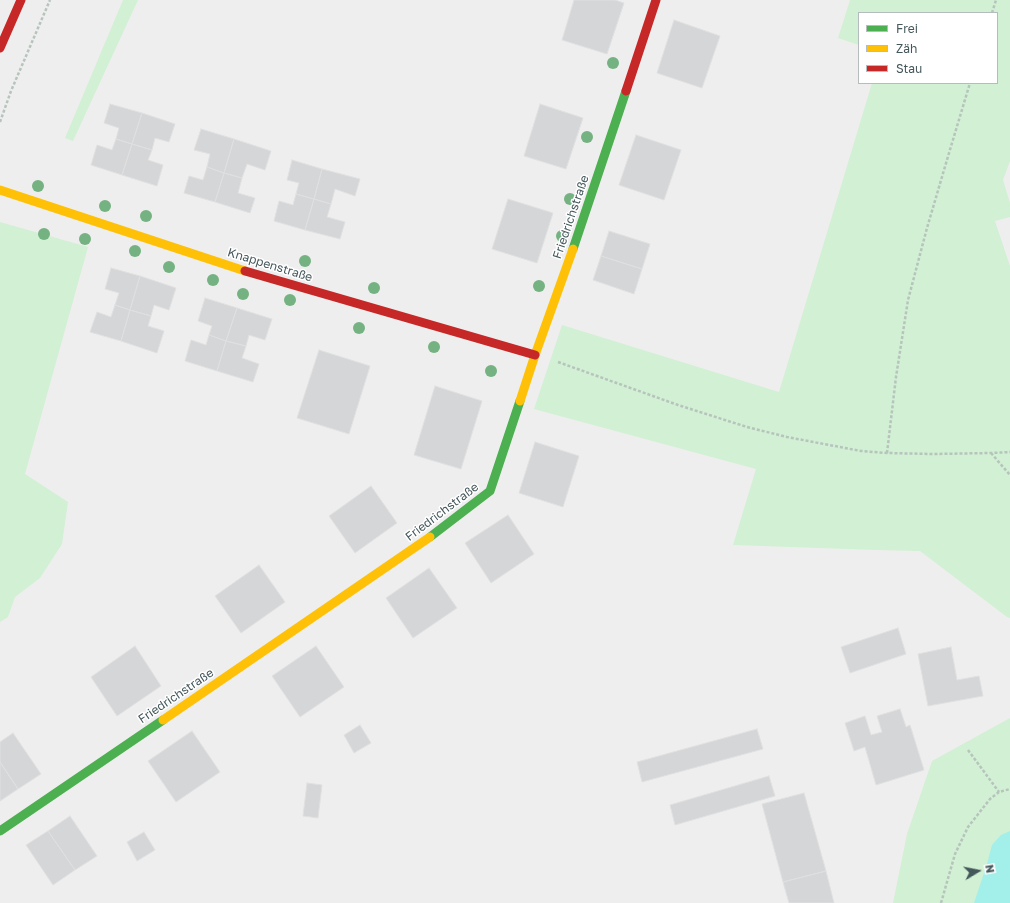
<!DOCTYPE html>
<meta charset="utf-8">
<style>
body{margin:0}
#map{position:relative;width:1010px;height:903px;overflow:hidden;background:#efeeee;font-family:"Golos Text",sans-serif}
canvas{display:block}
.legend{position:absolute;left:858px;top:12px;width:140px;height:72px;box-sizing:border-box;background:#fff;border:1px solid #b4bcbd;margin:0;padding:5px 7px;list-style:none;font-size:12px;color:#44575b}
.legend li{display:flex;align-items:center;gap:8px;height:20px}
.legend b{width:20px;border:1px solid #b4bcbd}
.north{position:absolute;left:958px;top:851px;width:40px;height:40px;-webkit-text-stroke:3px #fff;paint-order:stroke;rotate:80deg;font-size:11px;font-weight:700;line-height:16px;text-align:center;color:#44575b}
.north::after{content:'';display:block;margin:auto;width:14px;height:18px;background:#44575b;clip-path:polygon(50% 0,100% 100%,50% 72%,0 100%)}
</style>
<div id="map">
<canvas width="1010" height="903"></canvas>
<ul class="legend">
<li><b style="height:5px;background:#4caf50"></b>Frei</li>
<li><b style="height:5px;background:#ffc107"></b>Zäh</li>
<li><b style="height:5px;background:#c62828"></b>Stau</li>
</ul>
<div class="north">N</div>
</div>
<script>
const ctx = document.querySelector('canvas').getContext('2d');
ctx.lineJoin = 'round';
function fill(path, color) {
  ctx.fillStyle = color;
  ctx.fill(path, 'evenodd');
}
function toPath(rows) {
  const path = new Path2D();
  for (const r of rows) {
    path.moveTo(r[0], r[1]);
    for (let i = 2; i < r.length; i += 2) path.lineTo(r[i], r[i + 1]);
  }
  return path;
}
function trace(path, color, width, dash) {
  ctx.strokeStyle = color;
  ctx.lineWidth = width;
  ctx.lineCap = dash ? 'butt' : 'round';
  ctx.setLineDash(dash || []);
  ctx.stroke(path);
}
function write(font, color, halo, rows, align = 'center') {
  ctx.font = font + ' "Golos Text",sans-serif';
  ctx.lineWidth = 3;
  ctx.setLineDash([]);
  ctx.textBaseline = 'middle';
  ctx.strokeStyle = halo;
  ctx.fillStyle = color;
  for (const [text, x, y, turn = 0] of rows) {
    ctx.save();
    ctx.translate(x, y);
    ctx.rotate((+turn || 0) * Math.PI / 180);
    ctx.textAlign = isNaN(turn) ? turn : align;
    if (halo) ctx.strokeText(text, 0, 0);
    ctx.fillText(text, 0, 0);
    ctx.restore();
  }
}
const green = toPath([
 [123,0,138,0,73,141,65,138],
 [850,0,1010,0,1010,161,1003,180,1010,203,1010,217,995,221,1010,266,1010,618,1007,617,920,551,876,550,733,545,756,469,534,409,562,325,779,392,872,83,997,83,997,13,859,13,859,45,838,38],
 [0,222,88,247,25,474,68,502,62,544,40,578,15,597,8,617,0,622],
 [1010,718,1010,903,893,903,907,834,932,761]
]);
const water = toPath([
 [1010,831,1010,903,974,903,987,864,992,845,1001,835]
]);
const building = toPath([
 [574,0,615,0,624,3,607,54,562,40,574,0],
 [674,20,720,36,702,88,657,73,674,20],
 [110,104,142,113,132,144,116,139,119,128,104,123,110,104],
 [540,104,583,118,566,169,524,156,540,104],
 [142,113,175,124,169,142,155,138,152,150,132,144,142,113],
 [201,129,234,139,224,173,207,167,210,154,194,150,201,129],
 [636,135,681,150,664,200,619,185,636,135],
 [116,139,132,144,122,175,91,165,97,145,112,150,116,139],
 [234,139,271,151,265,170,247,164,242,178,224,173,234,139],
 [132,144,152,150,148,160,163,165,157,186,122,175,132,144],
 [292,160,322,169,314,199,296,194,299,183,287,180,292,160],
 [207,167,224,173,215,202,184,193,189,176,203,180,207,167],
 [322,169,360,179,355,196,335,189,331,204,314,199,322,169],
 [224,173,242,178,238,193,255,198,250,213,215,202,224,173],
 [296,194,314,199,305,230,274,221,279,201,293,205,296,194],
 [314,199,331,204,327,217,345,222,340,239,305,230,314,199],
 [508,199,553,213,537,263,492,249,508,199],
 [609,231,650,244,642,269,601,256,609,231],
 [601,256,642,269,634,294,593,280,601,256],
 [111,268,140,276,130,310,115,305,119,293,105,289,111,268],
 [140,276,176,288,169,310,154,305,151,316,130,310,140,276],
 [205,298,237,308,226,341,209,335,212,326,198,321,205,298],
 [115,305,130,310,121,341,90,332,97,312,111,317,115,305],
 [237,308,272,319,265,340,249,335,246,346,226,341,237,308],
 [130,310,151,316,148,326,164,331,157,353,121,341,130,310],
 [209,335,226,341,217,371,185,361,191,340,206,345,209,335],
 [226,341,246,346,242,358,259,364,253,382,217,371,226,341],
 [319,350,370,366,349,434,297,418,319,350],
 [435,386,482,401,461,469,414,455,435,386],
 [535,442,579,456,563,507,519,493,535,442],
 [371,486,397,523,355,553,329,516,371,486],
 [508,515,534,554,491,583,465,543,508,515],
 [259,565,285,602,241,633,215,596,259,565],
 [429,568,457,608,413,638,386,598,429,568],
 [898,628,906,654,850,673,841,647,898,628],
 [135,646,161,686,117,716,91,677,135,646],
 [316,646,344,687,300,717,272,676,316,646],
 [951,647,957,680,979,676,983,696,928,706,918,654,951,647],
 [900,709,906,727,910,725,924,770,876,785,865,747,854,751,845,723,865,716,871,735,882,732,877,716,900,709],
 [360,725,371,743,354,753,344,735,360,725],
 [757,729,763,749,642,782,637,762,757,729],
 [192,731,220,772,176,802,148,761,192,731],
 [13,733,41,774,18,789,0,762,0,742,13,733],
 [0,762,18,789,0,801,0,762],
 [769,776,775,796,675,825,670,805,769,776],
 [307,783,322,785,318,818,303,816,307,783],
 [804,793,826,871,783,882,762,804,804,793],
 [70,816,97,856,75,870,48,831,70,816],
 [48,831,75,870,53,885,26,845,48,831],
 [144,832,155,850,137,861,127,842,144,832],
 [826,871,834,903,789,903,783,882,826,871]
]);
const path = toPath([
 [992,13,996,0],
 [0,122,11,91,50,0],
 [558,362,678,405,747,427,787,437,861,451,887,453,933,454,991,453,1010,452],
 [887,453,896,377,908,300,927,228,949,153,970,83],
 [991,453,1010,475],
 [968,750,999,792],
 [941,903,955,854,968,827,990,799,999,792,1010,789]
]);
const fast = toPath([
 [573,249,626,91],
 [430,537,490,491,520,401],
 [0,831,163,720]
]);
const slow = toPath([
 [0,190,245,271],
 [520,401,535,355,573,249],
 [163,720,430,537]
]);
const jam = toPath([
 [0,48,21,0],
 [626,91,656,0],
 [245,271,535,355]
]);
const trees = [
 [613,63],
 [587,137],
 [38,186],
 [570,199],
 [105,206],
 [146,216],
 [44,234],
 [562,236],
 [85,239],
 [135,251],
 [305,261],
 [169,267],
 [213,280],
 [539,286],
 [374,288],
 [243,294],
 [290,300],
 [359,328],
 [434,347],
 [491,371]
];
const streetNames = [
 ["Friedrichstraße",571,217,-71],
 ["Knappenstraße",270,265,17],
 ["Friedrichstraße",442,512,-37],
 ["Friedrichstraße",176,696,-34]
];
fill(green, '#d1f0d4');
fill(water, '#a3efea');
fill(building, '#d4d6d7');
trace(building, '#e0e0e1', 1);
trace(path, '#b6c4bc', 2.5, [3, 2]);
trace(fast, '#4caf50', 9);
trace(slow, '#ffc107', 9);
trace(jam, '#c62828', 9);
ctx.fillStyle = '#75b282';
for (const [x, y] of trees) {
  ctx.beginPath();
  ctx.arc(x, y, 6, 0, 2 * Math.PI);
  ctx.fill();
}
write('12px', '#44575b', '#fff', streetNames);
</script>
